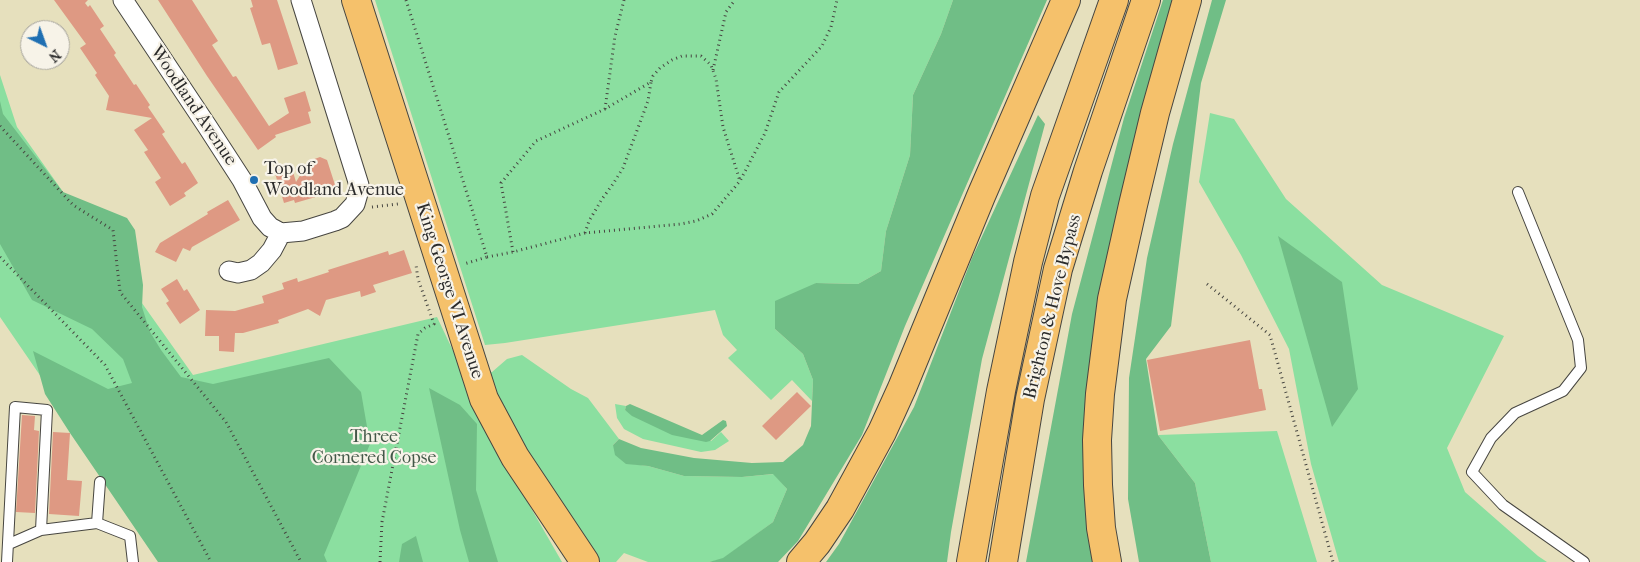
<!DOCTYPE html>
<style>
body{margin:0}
#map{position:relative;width:1640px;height:562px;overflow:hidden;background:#e6e0bd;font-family:"IM FELL French Canon",serif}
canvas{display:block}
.north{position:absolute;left:20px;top:20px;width:50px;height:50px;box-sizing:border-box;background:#f7f3e8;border:1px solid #a5a39c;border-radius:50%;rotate:138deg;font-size:14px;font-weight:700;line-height:20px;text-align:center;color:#2b2b2b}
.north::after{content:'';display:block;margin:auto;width:18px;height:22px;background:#1f6fb2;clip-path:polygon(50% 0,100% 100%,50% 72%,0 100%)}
</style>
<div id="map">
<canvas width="1640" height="562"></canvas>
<div class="north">N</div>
</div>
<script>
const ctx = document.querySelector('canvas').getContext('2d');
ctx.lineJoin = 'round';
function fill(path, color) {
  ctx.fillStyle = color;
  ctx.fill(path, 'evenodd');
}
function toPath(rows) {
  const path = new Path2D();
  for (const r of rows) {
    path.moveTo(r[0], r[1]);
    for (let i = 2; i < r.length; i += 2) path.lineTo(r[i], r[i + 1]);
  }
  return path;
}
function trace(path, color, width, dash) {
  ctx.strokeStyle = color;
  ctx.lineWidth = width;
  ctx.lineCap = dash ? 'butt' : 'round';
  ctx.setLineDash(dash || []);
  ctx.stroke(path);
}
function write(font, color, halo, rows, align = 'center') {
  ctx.font = font + ' "IM FELL French Canon",serif';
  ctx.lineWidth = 4.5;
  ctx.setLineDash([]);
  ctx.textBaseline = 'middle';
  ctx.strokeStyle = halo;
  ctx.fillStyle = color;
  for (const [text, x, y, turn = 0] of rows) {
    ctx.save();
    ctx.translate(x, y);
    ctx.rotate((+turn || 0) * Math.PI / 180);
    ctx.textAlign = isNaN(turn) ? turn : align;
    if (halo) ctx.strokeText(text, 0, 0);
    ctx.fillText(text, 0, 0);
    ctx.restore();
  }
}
const green = toPath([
 [375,0,953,0,941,34,913,95,910,155,886,231,881,271,858,284,816,283,775,329,803,354,813,380,812,401,792,380,771,400,728,358,737,350,723,335,715,310,505,343,485,345],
 [0,75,17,127,193,375,437,317,512,475,562,562,168,562,0,317],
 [1210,113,1234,119,1286,199,1382,285,1504,336,1447,448,1465,492,1538,556,1547,562,1339,562,1311,464,1289,349,1241,255,1199,182],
 [522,355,571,389,588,398,619,439,613,445,626,463,648,466,684,476,742,477,774,474,787,489,773,522,723,559,709,562,648,562,624,553,616,562,598,562,516,442,485,374,492,372,507,359],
 [615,404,626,406,625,410,711,441,721,432,729,441,715,450,701,452,643,439,624,429,617,418],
 [1277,431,1317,562,1211,562,1195,483,1158,435]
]);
const forest = toPath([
 [953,0,1047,0,905,326,862,435,798,541,778,562,709,562,723,558,773,522,787,489,773,474,742,477,684,476,648,466,626,464,615,455,613,445,619,439,641,448,694,458,752,463,783,462,803,445,811,426,813,380,803,354,775,329,775,301,816,283,858,284,881,271,886,231,910,155,913,95,941,34],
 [1163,0,1180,0,1085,460,1093,562,1026,562,1072,314,1124,118],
 [1212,0,1226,0,1201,83,1171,326,1146,359,1158,435,1195,483,1211,562,1139,562,1128,499,1129,378,1147,258,1173,144],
 [0,101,3,114,63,192,127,218,135,230,143,285,142,307,150,332,161,350,181,377,213,384,329,358,361,392,370,444,324,555,327,562,158,562,70,433,45,394,33,351,108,389,132,383,123,359,92,329,32,300,0,244],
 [1038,115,1045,124,982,359,951,532,947,562,826,562,839,544,914,407,972,258],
 [1278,236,1342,282,1358,389,1332,427],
 [429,388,460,405,477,424,476,490,498,562,469,562,460,530],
 [630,404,702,435,723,420,726,421,727,426,710,441,706,442,672,435,632,416,625,410,626,406],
 [416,536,423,562,399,562,402,544]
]);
const building = toPath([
 [54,0,88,0,85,3,88,7,90,5,104,26,100,29,116,53,114,55,134,85,136,84,150,105,148,107,165,132,162,134,182,164,185,162,198,183,184,193,186,196,170,206,155,182,161,178,144,152,148,150,134,130,152,118,106,110,109,96,95,75,97,73,80,48,86,44],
 [158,0,192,0,218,41,212,45,233,77,236,76,269,126,289,113,284,98,305,91,311,111,308,112,311,123,275,135,276,137,258,150,207,76],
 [251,0,277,0,298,64,278,70,270,43,262,45,250,8,253,7],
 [320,157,327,160,336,188,325,191,326,194,295,203,294,200,284,203,274,170,291,165,296,182,309,161],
 [228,200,240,220,192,247,190,251,183,248,176,262,155,252,160,243,208,214,207,212],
 [404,250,412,273,373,285,376,292,361,297,360,291,326,300,320,316,308,309,278,320,279,323,243,333,235,333,234,352,219,351,219,336,205,336,206,310,235,311,264,303,262,296,284,289,282,283,297,278,298,282,329,272,328,270,388,251,389,255],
 [177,279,184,291,187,289,200,310,180,324,166,303,169,301,161,289],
 [1250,340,1259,389,1262,389,1266,410,1160,431,1147,360],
 [797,392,811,406,776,440,762,426],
 [22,415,35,416,34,430,39,431,35,513,16,512],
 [53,432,70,433,67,480,82,481,79,516,49,514]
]);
const path = toPath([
 [406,0,487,257,464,264],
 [713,70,726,12,735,0],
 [605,109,615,36,624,0],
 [0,126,73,205,113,230,120,292,226,422,301,562],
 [372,207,398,204],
 [585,233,589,221,602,199,613,184,623,168,648,101,651,82],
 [513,252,501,183,536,141,605,109,651,82,653,76,660,68,672,60,682,56,701,56,711,65,716,79,723,127,740,181],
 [0,257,105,365,211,562],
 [487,257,513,252,585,233,681,224,696,221,712,214,740,181,765,133,779,92,822,46,831,27,837,0],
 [1207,284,1270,335,1333,562],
 [380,562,382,522,418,334,425,328,434,324,418,279,416,265]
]);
const lane = toPath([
 [1518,192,1578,340,1581,368,1563,391,1515,413,1491,438,1472,472,1503,505,1584,562],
 [97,523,100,482],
 [9,544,41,530,97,523,130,536,133,562],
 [7,562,15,407,47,410,41,530]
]);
const street = toPath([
 [123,0,207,126,242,180,262,218,270,227,281,233,303,231,335,221,342,218,355,204,359,190,359,185,301,0],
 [229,271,238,273,251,270,261,263,272,250,281,233]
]);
const primary = toPath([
 [356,0,484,399,515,457,585,562]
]);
const highway = toPath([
 [801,562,817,543,840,509,882,432,902,388,981,196,1066,0],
 [971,562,1001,391,1028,262,1045,196,1114,0],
 [1003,562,1030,399,1058,269,1088,171,1146,0],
 [1107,562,1101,528,1098,485,1097,440,1100,394,1112,299,1133,205,1155,113,1187,0]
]);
const markers = [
 [254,180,5,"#1f6fb2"]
];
const streetNames = [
 ["Woodland Avenue",193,106,56],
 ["King George VI Avenue",449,291,72],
 ["Brighton & Hove Bypass",1053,307,-76]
];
const poiNames = [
 ["Top of",264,170],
 ["Woodland Avenue",264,191]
];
const parkNames = [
 ["Three",374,438],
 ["Cornered Copse",374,459]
];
fill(green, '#8bdfa0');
fill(forest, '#70be86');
fill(building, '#de9983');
trace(lane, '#474641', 12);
trace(street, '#474641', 21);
trace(primary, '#474641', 30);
trace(highway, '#474641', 30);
trace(path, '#474641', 3, [1, 4]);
trace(lane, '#fff', 10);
trace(street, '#fff', 19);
trace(primary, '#f5c16b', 28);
trace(highway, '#f5c16b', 28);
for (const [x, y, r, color] of markers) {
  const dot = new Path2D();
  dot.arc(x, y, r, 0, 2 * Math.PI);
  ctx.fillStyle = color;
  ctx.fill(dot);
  trace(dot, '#f7f3e8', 2);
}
write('18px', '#2b2b2b', '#f7f3e8', streetNames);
write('18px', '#2b2b2b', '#f7f3e8', poiNames, 'left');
write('18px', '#435848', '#f7f3e8', parkNames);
</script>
